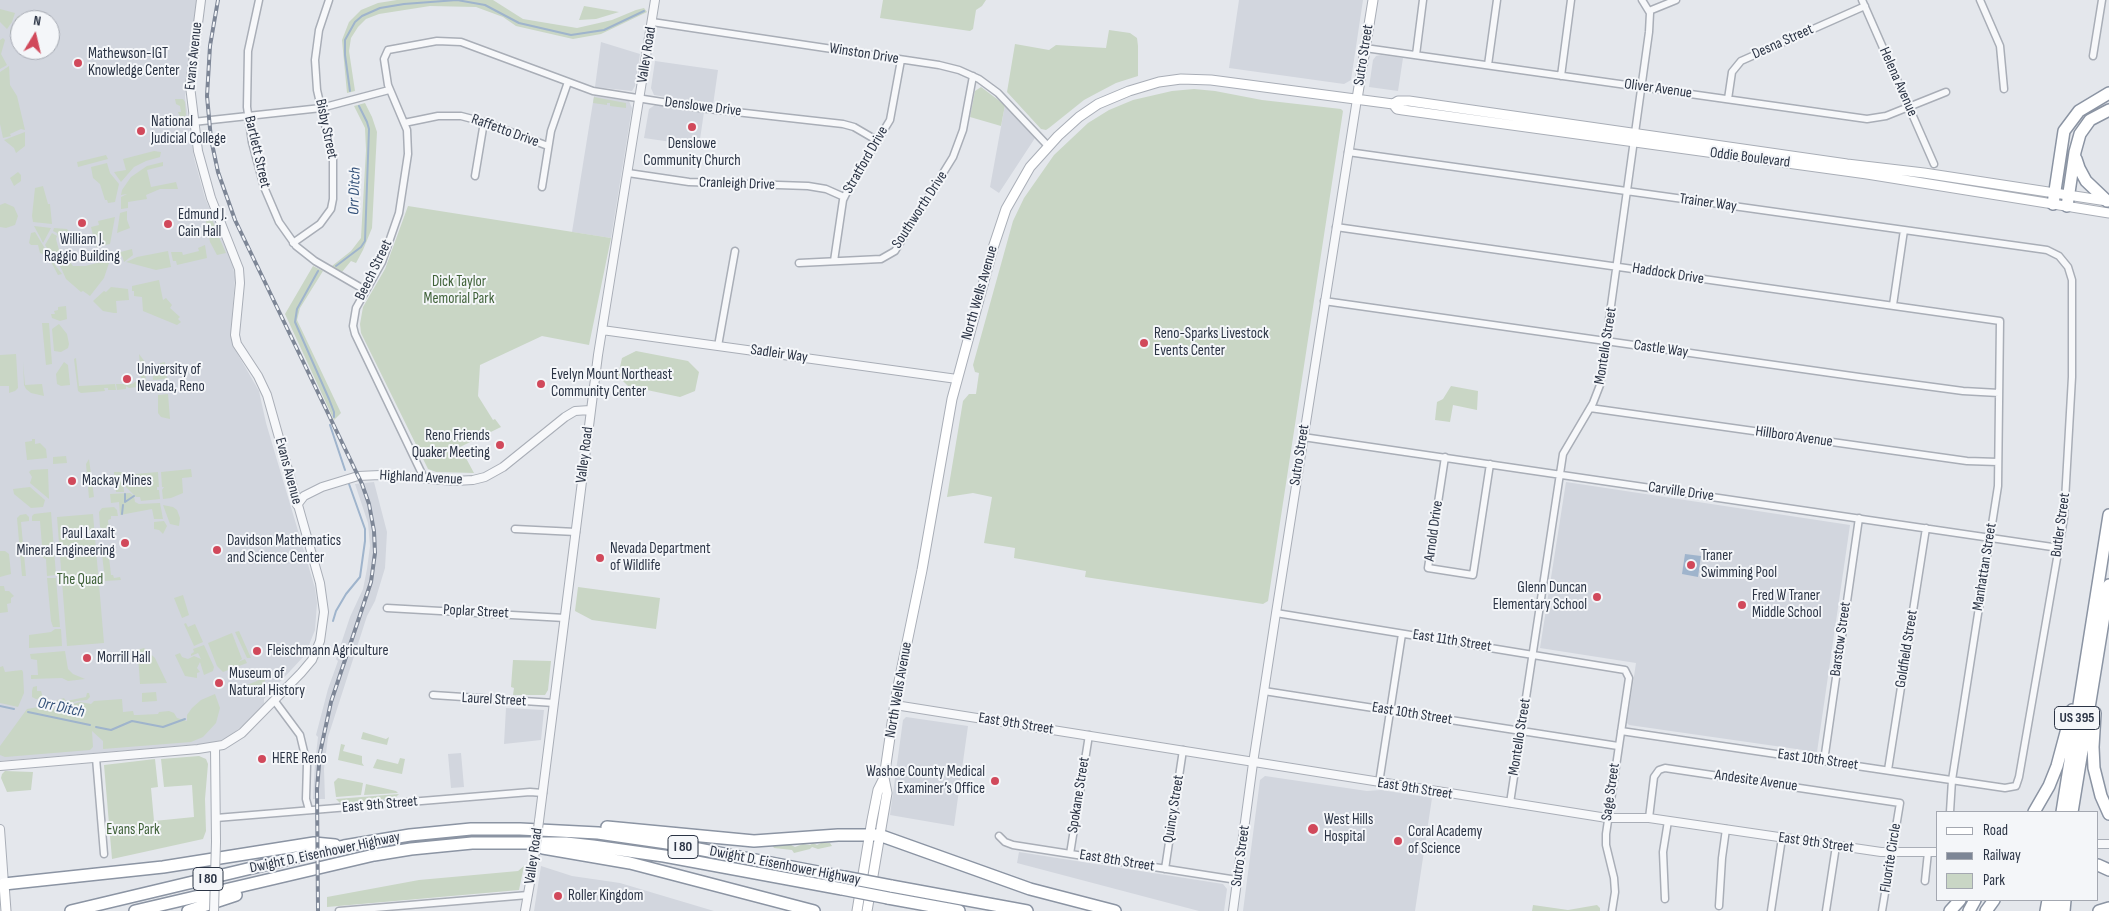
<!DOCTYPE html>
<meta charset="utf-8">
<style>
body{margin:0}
#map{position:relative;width:2109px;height:911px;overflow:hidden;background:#e4e7ec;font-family:"Sofia Sans Condensed",sans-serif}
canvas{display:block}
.legend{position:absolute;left:1936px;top:811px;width:162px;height:90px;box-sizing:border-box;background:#f4f6f9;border:1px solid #a4a8b1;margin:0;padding:6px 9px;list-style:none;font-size:15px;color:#2b3445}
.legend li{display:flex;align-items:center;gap:10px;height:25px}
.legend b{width:25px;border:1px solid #a4a8b1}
.north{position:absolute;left:10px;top:10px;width:50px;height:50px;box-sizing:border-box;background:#f4f6f9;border:1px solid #a4a8b1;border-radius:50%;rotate:9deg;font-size:14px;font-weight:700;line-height:20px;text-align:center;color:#2b3445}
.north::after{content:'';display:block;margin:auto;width:18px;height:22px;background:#d1495b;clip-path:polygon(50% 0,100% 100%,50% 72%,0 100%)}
</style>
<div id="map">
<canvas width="2109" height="911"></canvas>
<ul class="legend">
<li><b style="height:6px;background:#fff"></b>Road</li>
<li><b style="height:6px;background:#7d8696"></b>Railway</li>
<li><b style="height:14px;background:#c9d6c5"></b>Park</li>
</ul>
<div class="north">N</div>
</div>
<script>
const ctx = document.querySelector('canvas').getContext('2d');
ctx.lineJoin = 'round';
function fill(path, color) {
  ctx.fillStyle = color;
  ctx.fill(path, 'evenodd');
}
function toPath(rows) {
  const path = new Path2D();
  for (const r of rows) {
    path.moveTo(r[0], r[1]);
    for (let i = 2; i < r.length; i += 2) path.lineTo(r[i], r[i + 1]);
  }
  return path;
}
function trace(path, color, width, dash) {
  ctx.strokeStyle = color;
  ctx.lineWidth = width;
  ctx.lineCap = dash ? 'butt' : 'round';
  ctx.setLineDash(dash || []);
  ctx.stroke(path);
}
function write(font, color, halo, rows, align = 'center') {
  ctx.font = font + ' "Sofia Sans Condensed",sans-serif';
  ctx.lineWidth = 4;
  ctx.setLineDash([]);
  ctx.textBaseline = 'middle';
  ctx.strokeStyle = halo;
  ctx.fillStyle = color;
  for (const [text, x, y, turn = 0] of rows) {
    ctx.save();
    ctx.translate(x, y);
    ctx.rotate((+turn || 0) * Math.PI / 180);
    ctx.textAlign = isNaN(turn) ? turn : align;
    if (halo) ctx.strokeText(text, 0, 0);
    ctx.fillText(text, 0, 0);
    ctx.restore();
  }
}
const built = toPath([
 [0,0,197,0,189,51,185,97,194,158,205,198,232,262,235,277,231,331,233,346,259,391,266,423,315,588,317,603,315,630,305,655,264,699,264,704,241,727,227,738,213,743,0,761],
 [20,20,50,20,50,50,20,50],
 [1239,0,1363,0,1351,80,1344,84,1229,68],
 [601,42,640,54,635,86,632,91,595,87],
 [1381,55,1403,58,1398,91,1369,87,1373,60,1376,56],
 [655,61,718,70,713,105,654,95,651,88],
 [594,96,629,101,632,108,611,238,572,232],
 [655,105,704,112,699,146,644,138,649,109],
 [1005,105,1035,138,999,193,990,187],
 [374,482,387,532,385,568,375,601,367,616,328,737,324,769,325,799,313,799,315,763,318,737,316,735,328,689,338,661,336,659,350,617,363,589,367,569,370,546,368,523,355,484],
 [1566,482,1850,525,1817,752,1629,725,1627,723,1636,663,1540,648],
 [506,708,544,710,541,740,504,744],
 [906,717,968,726,954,826,890,815,903,720],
 [461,753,464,787,451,788,448,754],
 [1265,776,1367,791,1381,790,1432,798,1415,911,1243,911,1260,780],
 [1019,852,1223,884,1227,889,1224,911,1199,911,1017,863],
 [541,866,572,876,620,883,714,911,534,911]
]);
const green = toPath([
 [397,0,493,0,523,19,577,28,612,20,636,10,644,8,647,12,601,34,573,39,516,26,503,17,476,7,430,6,379,14,366,19,358,27,351,38,349,51,355,91,347,93,342,40,349,22,361,10,378,3],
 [883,0,986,0,982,6,976,10,973,29,970,31,880,18],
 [584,6,619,12,596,19,579,20],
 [0,9,15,13,12,22,7,29,0,22],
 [18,16,24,17,24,20,20,20,18,31,11,33,10,31],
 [1109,30,1130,33,1137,38,1138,46,1138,76,1116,83,1097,93,1084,100,1049,128,1046,130,1041,129,1007,92,1015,44,1049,50,1056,45,1106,48],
 [3,38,5,40,1,54,7,65,0,69,0,40],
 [9,66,10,85,17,96,25,130,21,129,10,134,11,136,3,138,0,124,0,72],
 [981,87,1005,105,1001,126,970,117,975,91],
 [1194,89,1215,91,1262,100,1341,109,1343,111,1268,601,1263,604,1085,577,1086,571,1014,558,1015,548,984,543,992,497,973,493,947,497,963,401,969,394,976,394,979,373,975,372,973,365,1013,221,1024,198,1054,155,1088,123,1109,110,1133,100,1172,91],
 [594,97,626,103,626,108,610,106,610,103,607,103,607,105,593,103],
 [175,99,183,99,185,102,186,115,181,119,178,112,181,112,180,106,176,104],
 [365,103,372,117,377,132,372,228,363,250,356,263,351,261,342,272,332,266,351,251,361,238,366,150,365,128,354,106],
 [25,132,25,146,16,153,14,148,4,140],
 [154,151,161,152,160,157,146,161,134,167,121,182,114,172,126,170,123,159],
 [106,155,108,159,78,167,77,162],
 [163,162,163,166,147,170,151,187,176,182,178,189,160,189,146,195,147,199,128,202,128,208,121,209,121,197,127,194,121,195,122,190,131,177,147,166],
 [107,163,110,173,119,184,115,202,108,203,107,200,105,200,100,184,93,178,91,167],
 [18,172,21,175,21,181,14,186,10,178],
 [43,186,48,204,50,204,52,224,33,222,32,216,35,188],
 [5,203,14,207,18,216,15,225,6,228,0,227,0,205],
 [408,206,611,238,589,345,542,336,480,365,478,396,493,420,495,419,501,427,460,447,474,473,436,472,428,469,361,333,360,324,363,307,385,269],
 [127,211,127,220,130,228,117,233,120,213],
 [115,217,110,244,96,247,91,227,99,225,98,221],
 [212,219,218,235,226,253,217,255,210,242,206,221],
 [34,226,51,228,43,243,40,237],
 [54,228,67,229,71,234,59,238,57,233,53,231],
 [35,232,55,265,62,274,58,275,48,256,40,253,38,245,31,245,29,243,31,233],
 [52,233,57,236,56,239,62,261,68,260,73,266,85,266,110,260,104,278,90,296,83,291,81,292,66,279,62,270,45,245],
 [205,245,207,258,177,265,176,261,173,261,171,252,182,252,183,255,199,251,198,248],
 [132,249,133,255,124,262,122,256,117,256,117,253],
 [168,251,171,267,156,270,126,262,137,257],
 [313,266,323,271,300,308,297,320,341,413,334,420,285,314],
 [159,280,163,300,166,298,172,305,170,308,180,317,178,319,181,322,177,325,143,311,142,297,134,296,134,291,132,291,132,286],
 [111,287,128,289,129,300,116,301,117,313,114,313,103,311,93,301,104,291,106,292],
 [66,306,67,319,60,321,52,318,51,314,55,314,54,311,58,310,58,307],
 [42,323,49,323,52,364,46,365],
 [59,324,67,334,69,344,68,348,61,352,54,351,52,329],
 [636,351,688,361,699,372,695,391,680,397,628,386,618,376,622,358],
 [16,354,18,388,15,391,9,393,9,386,0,386,0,355],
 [139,354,145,362,146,386,129,388,126,386,126,389,117,390,116,384,132,384,141,378],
 [76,358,79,386,115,384,116,390,108,390,108,388,104,388,105,391,81,393,78,391,74,359],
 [23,362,25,385,42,384,44,396,31,393,26,389,24,385],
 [64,362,68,365,70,385,61,386,57,384,56,374],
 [165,362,167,379,153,380,153,375,160,363],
 [1451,386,1478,391,1477,410,1453,405,1450,422,1435,420,1437,402,1443,399],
 [168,394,170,419,161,417,158,413,158,395],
 [32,439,35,439,35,444,40,443,46,449,47,458,27,460,25,442,32,441],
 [66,456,67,463,53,464,53,457],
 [89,459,94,497,89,498,86,464],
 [48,469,49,499,30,483,32,477,29,472,31,470],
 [191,469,192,477,182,478,183,493,171,498,163,499,162,490,164,487,162,487,161,472],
 [114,472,122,472,124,492,116,492],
 [158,472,159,487,157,487,157,490,159,490,160,499,141,501,140,497,136,497,125,486,123,475],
 [30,487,45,500,43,507,31,508,14,494,13,489],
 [130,493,134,496,135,502,139,504,160,503,163,519,154,519,152,509,120,515,119,502,111,503,110,494],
 [163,505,173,507,177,510,180,518,179,526,170,524],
 [114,507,117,510,118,516,111,516,111,519,108,520,109,532,106,532,100,527,99,512,102,508],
 [51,512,56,575,47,576,46,559,43,558,40,521,32,521,32,516,34,514],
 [26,514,29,517,29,521,21,522,26,576,22,576,17,518,20,515],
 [93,514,104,643,67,646,57,517],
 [164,521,167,526,163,534,159,530,154,529,154,522],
 [0,551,5,551,9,554,11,574,0,577],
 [102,554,105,554,106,558,109,558,111,575,113,575,114,578,120,577,121,580,105,581],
 [47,578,56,578,60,627,53,627,51,621],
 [0,586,4,586,5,591,9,591,14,596,11,598,11,603,7,604,8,612,0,613],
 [578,587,660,598,656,629,592,620,575,611],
 [183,595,189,615,182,618,174,598],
 [186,623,188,627,195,624,203,642,194,646,184,624],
 [55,629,61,629,62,646,29,648,29,635,51,632],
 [239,631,251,658,247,658,235,632],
 [232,633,242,659,238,662,245,659,247,663,223,672,217,666,208,643],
 [204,645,214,667,213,671,204,675,200,662,197,668,200,672,197,673,197,678,185,676,175,655,180,653,182,657,188,659,194,656,201,659,198,653,191,656,191,654,194,652,193,649],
 [144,648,155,658,167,683,140,684,138,655,131,655,131,652],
 [65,651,68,669,73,674,85,679,68,681,62,678,31,679,31,675,38,675,37,660,31,659,30,654],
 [513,660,551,661,548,690,545,695,513,695,514,688,511,687],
 [3,666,5,672,22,670,23,672,24,693,18,707,0,703,0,667],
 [264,678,265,681,262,685,239,694,237,689],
 [37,686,37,691,41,691,43,698,36,699,32,697,32,691,33,687],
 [156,692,157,701,142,702,142,693],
 [87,693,89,693,90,697,87,700,77,701,66,705,59,705,57,700,64,698,66,701,86,697],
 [215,694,220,708,216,723,203,737,191,742,103,749,103,741,92,731,93,747,90,750,5,757,0,755,0,746,27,709,38,707,46,711,80,702,91,704,94,701,122,699,123,712,133,711,134,715,138,715,158,714,159,712,169,711,174,713,177,718,187,721,187,715,192,708,201,700],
 [363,732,386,739,389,737,387,745,361,739],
 [341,744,345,745,343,751,362,756,362,763,364,766,338,760],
 [199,756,206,759,208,764,205,799,206,831,203,839,112,859,104,765,155,759,158,787,151,788,154,821,194,817,192,785,164,787,161,759],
 [400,758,405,759,402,774,373,768,377,759,398,764],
 [5,771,33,772,31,790,7,792,1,778,2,774],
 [338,778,363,783,361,795,336,797,334,782],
 [366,784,396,791,398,793,364,795],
 [399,794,395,798,340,803,336,799],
 [813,843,817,845,821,843,830,843,832,846,818,849,812,847,810,849,794,853,792,850,774,848,772,845,789,844,795,847,803,844,810,845],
 [524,866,519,890,327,907,327,897,419,880,518,871],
 [1533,905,1568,910,1597,905,1600,908,1600,911,1532,911]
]);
const water = toPath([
 [1685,554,1701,556,1698,577,1682,574]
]);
const stream = toPath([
 [457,0,485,5,519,23,571,35,604,30,644,11],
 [350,91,345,55,345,40,355,22,362,16,380,8,404,4,457,0],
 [336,266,361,247,365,241,369,129,367,122,359,106],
 [318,271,297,309,295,322,329,399,334,412,334,417],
 [330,425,345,470],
 [125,494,125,502],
 [125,502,134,496],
 [122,514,123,505],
 [333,621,336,611,346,594,360,577,365,541,365,529,349,484],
 [0,706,14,709],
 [28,712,90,725],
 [96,727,111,730,132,721,163,727,185,719]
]);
const minor = toPath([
 [259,0,248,51,247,107,252,142,264,187,279,222,296,246,315,261,365,290],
 [1862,0,1934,164],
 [1980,0,2000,46,2004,89],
 [1649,11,1676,0],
 [652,22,939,65,959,70,979,79,998,93,1048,146],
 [1365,48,1867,119,1886,116,1946,92],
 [1416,55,1423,0],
 [2093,56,2102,0],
 [1488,65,1497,0],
 [1561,76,1571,0],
 [1728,99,1732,72,1741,61,1865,6],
 [193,122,321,108,389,90],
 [404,123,438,116,461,116,484,122,548,146],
 [1348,152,2047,250,2059,256,2068,267,2072,280,2072,377,2064,518,2019,777,2016,786,2005,788,1621,731],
 [628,173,689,182,808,186,826,189,844,197],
 [475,176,484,122],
 [542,187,551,131,568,82],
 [1336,227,2000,321,1998,486,1952,780,1950,812],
 [293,243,320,224,331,209,333,199,333,159,317,90,315,60,319,30,329,0],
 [834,261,843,200,850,186,890,120,901,60],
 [799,263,881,259,895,251,953,157,963,130,973,76],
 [1324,301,1859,377,1963,391,1999,393],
 [1893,305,1904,230],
 [718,346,735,251],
 [1590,408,1967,461,1998,462],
 [1303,437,2059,548],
 [1445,457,1428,568,1473,575,1490,464],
 [424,478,355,334,353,326,356,308,382,262,399,213,408,154,407,130,388,85,384,59,388,50,437,41,461,42,593,91,700,108,843,124,854,127,878,141],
 [515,529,576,532],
 [387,608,565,618],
 [1276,613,1625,670,1629,678,1606,834,1606,845,1614,878,1615,892,1612,911],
 [1264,691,1618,746],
 [433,695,554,703],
 [274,700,300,735,307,764,306,799,309,810],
 [96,758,104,854],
 [1824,761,1859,518],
 [1888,770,1926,528],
 [1379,783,1402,634],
 [1510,803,1563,454,1593,403,1600,385,1649,32,1650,13,1642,0],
 [216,818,530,792,543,793],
 [1649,818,1654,777,1659,770,1665,768,1900,803,1882,911],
 [999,836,1005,842,1013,845,1237,880],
 [1070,854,1089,735],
 [1165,869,1183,750],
 [1925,881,1928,852],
 [1665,899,1663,852,1668,821],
 [1719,906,1722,858,1726,829],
 [339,911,528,895],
 [1771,911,1782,838],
 [1826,911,1836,846]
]);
const tertiary = toPath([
 [602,330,957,379],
 [297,505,304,496,322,487,358,476,380,475,455,481,473,480,485,477,503,467,565,417,575,411,590,410],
 [895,705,1607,818,1649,818,1881,852,1938,852],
 [215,747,216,842],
 [0,766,198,749,223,745,242,733,301,673,312,660,320,641,324,612,320,583,267,395,258,376,237,344,235,335,240,283,239,269,211,198,198,151,190,86,201,0],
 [539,821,598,355,655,0],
 [0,829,4,884],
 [2098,844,2109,844],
 [525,911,533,866],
 [1233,911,1253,763,1276,613,1357,99]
]);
const secondary = toPath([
 [1357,99,1373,0],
 [1393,104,1398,101,1409,101,1847,164,1924,173,2107,201],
 [4,884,6,911],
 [857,911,872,820,878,790,884,778,896,696,922,570,952,399,993,248,1006,209,1030,167,1058,136,1079,117,1098,104,1129,91,1159,82,1181,79,1211,80,1393,104,1397,109,1403,110,1867,174,2109,213],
 [867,911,887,793,884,778]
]);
const motorway = toPath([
 [2076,159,2079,168,2086,181,2107,201],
 [2053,204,2064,131,2079,111,2109,93],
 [2067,206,2075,152,2080,134,2090,120,2109,110],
 [2095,713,2093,747,2094,768,2101,796,2109,814],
 [2034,812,2049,786,2057,766,2072,710],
 [2062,812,2109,515],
 [2072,812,2109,585],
 [607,827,754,841,838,835,879,835,1030,889,1115,911],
 [543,848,630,863,814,911],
 [2098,865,2109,870],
 [4,884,163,867,314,843,335,845],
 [891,886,1027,911],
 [888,898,959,911],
 [71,911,344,846,410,835,471,829,520,829,598,833,667,843,844,877],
 [135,911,374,855,411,849,472,843,566,843,593,846,664,856,842,889],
 [188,911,236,895],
 [1950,911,1960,900],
 [1969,911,1975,900],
 [1986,911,1994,900],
 [2046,911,2048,900],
 [2056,911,2057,900],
 [2064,911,2065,900],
 [2099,911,2109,908]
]);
const rail = toPath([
 [218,0,210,46,207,96,211,139,218,172,235,220,362,484,369,504,374,531,375,553,371,582,331,702,320,753,317,789,318,911]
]);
const tertiaryBridge = toPath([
 [533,866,539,821],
 [214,911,216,842]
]);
const motorwayBridge = toPath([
 [844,877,891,886],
 [842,889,888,898]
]);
const markers = [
 [78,63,5,"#d1495b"],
 [692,127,5,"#d1495b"],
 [141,131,5,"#d1495b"],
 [82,223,5,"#d1495b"],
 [168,224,5,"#d1495b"],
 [1144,343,5,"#d1495b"],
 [127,379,5,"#d1495b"],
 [541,384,5,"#d1495b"],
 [500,445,5,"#d1495b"],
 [72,481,5,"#d1495b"],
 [125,543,5,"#d1495b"],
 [217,550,5,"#d1495b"],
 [600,558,5,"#d1495b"],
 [1691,565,5,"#d1495b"],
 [1597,597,5,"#d1495b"],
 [1742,605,5,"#d1495b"],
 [257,651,5,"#d1495b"],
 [87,658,5,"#d1495b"],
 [219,683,5,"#d1495b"],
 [262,759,5,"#d1495b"],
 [995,781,5,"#d1495b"],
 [1313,829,6,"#d1495b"],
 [1398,841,5,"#d1495b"],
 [558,896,5,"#d1495b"]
];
const shields = [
 [2077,718,45],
 [683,847,30],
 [208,879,30]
];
const shieldNames = [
 ["US 395",2077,718],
 ["I 80",683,847],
 ["I 80",208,879]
];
const streetNames = [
 ["Desna Street",1783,42,-24],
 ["Winston Drive",864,54,9],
 ["Valley Road",647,55,-81],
 ["Sutro Street",1364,55,-81],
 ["Evans Avenue",194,56,-84],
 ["Helena Avenue",1898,82,66],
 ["Oliver Avenue",1658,89,8],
 ["Denslowe Drive",703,107,7],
 ["Bisby Street",326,129,78],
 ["Raffetto Drive",505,131,20],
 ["Bartlett Street",257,152,77],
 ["Oddie Boulevard",1750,158,7],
 ["Stratford Drive",866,160,-60],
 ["Cranleigh Drive",737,184,2],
 ["Trainer Way",1708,203,8],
 ["Southworth Drive",920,210,-57],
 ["Beech Street",374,270,-64],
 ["Haddock Drive",1668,274,9],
 ["North Wells Avenue",980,293,-74],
 ["Montello Street",1606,346,-81],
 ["Castle Way",1661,349,8],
 ["Sadleir Way",779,354,8],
 ["Hillboro Avenue",1794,437,8],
 ["Valley Road",585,455,-83],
 ["Sutro Street",1300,455,-81],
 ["Evans Avenue",288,471,75],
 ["Highland Avenue",421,478,3],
 ["Carville Drive",1681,492,8],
 ["Butler Street",2061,525,-82],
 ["Arnold Drive",1434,531,-82],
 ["Manhattan Street",1985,567,-81],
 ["Poplar Street",476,612,3],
 ["Barstow Street",1841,639,-82],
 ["East 11th Street",1452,641,9],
 ["Goldfield Street",1907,649,-81],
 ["North Wells Avenue",899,690,-80],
 ["Laurel Street",494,700,3],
 ["East 10th Street",1412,714,9],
 ["East 9th Street",1016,724,9],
 ["Montello Street",1520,737,-81],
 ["East 10th Street",1818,760,8],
 ["Andesite Avenue",1756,781,8],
 ["East 9th Street",1415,789,9],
 ["Sage Street",1611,792,-82],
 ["Spokane Street",1079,795,-81],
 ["East 9th Street",380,805,-5],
 ["Quincy Street",1174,809,-81],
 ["East 9th Street",1816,843,8],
 ["Dwight D. Eisenhower Highway",325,853,-12],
 ["Valley Road",534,856,-82],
 ["Sutro Street",1241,856,-82],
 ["Fluorite Circle",1891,858,-81],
 ["East 8th Street",1117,861,9],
 ["Dwight D. Eisenhower Highway",785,866,11]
];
const poiNames = [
 ["Mathewson-IGT",88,54],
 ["Knowledge Center",88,71],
 ["National",151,122],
 ["Judicial College",151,139],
 ["Denslowe",692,144,"center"],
 ["Community Church",692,161,"center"],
 ["Edmund J.",178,215],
 ["Cain Hall",178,232],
 ["William J.",82,240,"center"],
 ["Raggio Building",82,257,"center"],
 ["Reno-Sparks Livestock",1154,334],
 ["Events Center",1154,351],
 ["University of",137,370],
 ["Nevada, Reno",137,387],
 ["Evelyn Mount Northeast",551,375],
 ["Community Center",551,392],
 ["Reno Friends",490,436,"right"],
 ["Quaker Meeting",490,453,"right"],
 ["Mackay Mines",82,481],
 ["Paul Laxalt",115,534,"right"],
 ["Mineral Engineering",115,551,"right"],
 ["Davidson Mathematics",227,541],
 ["and Science Center",227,558],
 ["Nevada Department",610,549],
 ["of Wildlife",610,566],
 ["Traner",1701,556],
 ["Swimming Pool",1701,573],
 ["Glenn Duncan",1587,588,"right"],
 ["Elementary School",1587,605,"right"],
 ["Fred W Traner",1752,596],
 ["Middle School",1752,613],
 ["Fleischmann Agriculture",267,651],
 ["Morrill Hall",97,658],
 ["Museum of",229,674],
 ["Natural History",229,691],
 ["HERE Reno",272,759],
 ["Washoe County Medical",985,772,"right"],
 ["Examiner’s Office",985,789,"right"],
 ["West Hills",1324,820],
 ["Hospital",1324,837],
 ["Coral Academy",1408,832],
 ["of Science",1408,849],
 ["Roller Kingdom",568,896]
];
const parkNames = [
 ["Dick Taylor",459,282],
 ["Memorial Park",459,299],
 ["The Quad",80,580],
 ["Evans Park",133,830]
];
const waterNames = [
 ["Orr Ditch",355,191,-88],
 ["Orr Ditch",61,708,12]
];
fill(built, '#d2d6de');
fill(green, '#c9d6c5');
fill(water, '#9fb4cc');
trace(stream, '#9fb4cc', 2);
trace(minor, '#a9aeb7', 9);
trace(tertiary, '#a9aeb7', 10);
trace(secondary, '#a9aeb7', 11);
trace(motorway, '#8b94a3', 14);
trace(minor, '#f7f8fa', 6);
trace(tertiary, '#f7f8fa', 8);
trace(secondary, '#fff', 9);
trace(motorway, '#fff', 11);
trace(rail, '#7d8696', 4);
trace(rail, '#f4f6f9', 2, [5.5]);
trace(tertiaryBridge, '#a9aeb7', 10, []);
trace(motorwayBridge, '#8b94a3', 14, []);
trace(tertiaryBridge, '#f7f8fa', 8);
trace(motorwayBridge, '#fff', 11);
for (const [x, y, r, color] of markers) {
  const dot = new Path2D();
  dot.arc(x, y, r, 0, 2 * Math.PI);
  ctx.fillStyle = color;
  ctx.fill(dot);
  trace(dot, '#f4f6f9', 2);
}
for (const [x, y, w] of shields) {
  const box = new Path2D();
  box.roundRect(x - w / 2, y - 11.5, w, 23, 4);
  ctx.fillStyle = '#f4f6f9';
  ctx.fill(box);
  trace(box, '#2b3445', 1);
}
write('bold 14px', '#2b3445', null, shieldNames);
write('15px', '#2b3445', '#f4f6f9', streetNames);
write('15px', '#2b3445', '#f4f6f9', poiNames, 'left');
write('15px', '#3f6138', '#f4f6f9', parkNames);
write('italic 16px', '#34527a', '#f4f6f9', waterNames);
</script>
